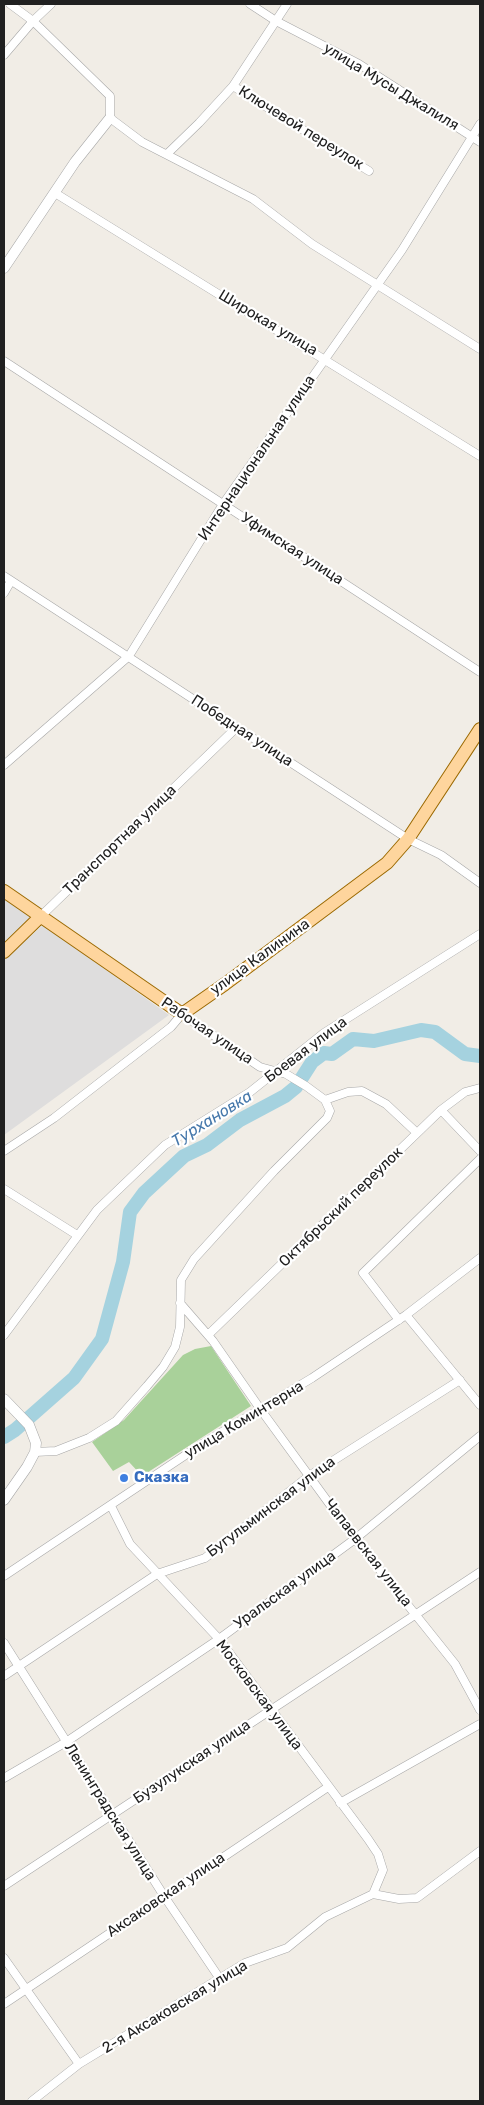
<!DOCTYPE html>
<meta charset="utf-8">
<style>
body{margin:0}
#map{position:relative;width:484px;height:2105px;overflow:hidden;background:#f1ede6;font-family:Rubik,sans-serif}
canvas{display:block}
.frame{position:absolute;inset:0;border:5px solid #202020;pointer-events:none}
</style>
<div id="map">
<canvas width="484" height="2105"></canvas>
<div class="frame"></div>
</div>
<script>
const ctx = document.querySelector('canvas').getContext('2d');
ctx.lineJoin = 'round';
function fill(path, color) {
  ctx.fillStyle = color;
  ctx.fill(path, 'evenodd');
}
function toPath(rows) {
  const path = new Path2D();
  for (const r of rows) {
    path.moveTo(r[0], r[1]);
    for (let i = 2; i < r.length; i += 2) path.lineTo(r[i], r[i + 1]);
  }
  return path;
}
function trace(path, color, width, dash) {
  ctx.strokeStyle = color;
  ctx.lineWidth = width;
  ctx.lineCap = dash ? 'butt' : 'round';
  ctx.setLineDash(dash || []);
  ctx.stroke(path);
}
function write(font, color, halo, rows, align = 'center') {
  ctx.font = font + ' Rubik,sans-serif';
  ctx.lineWidth = 4.5;
  ctx.setLineDash([]);
  ctx.textBaseline = 'middle';
  ctx.strokeStyle = halo;
  ctx.fillStyle = color;
  for (const [text, x, y, turn = 0] of rows) {
    ctx.save();
    ctx.translate(x, y);
    ctx.rotate((+turn || 0) * Math.PI / 180);
    ctx.textAlign = isNaN(turn) ? turn : align;
    if (halo) ctx.strokeText(text, 0, 0);
    ctx.fillText(text, 0, 0);
    ctx.restore();
  }
}
const residential = toPath([
 [4,898,33,917,4,945],
 [43,925,169,1015,4,1135,4,960]
]);
const forest = toPath([
 [211,1346,251,1406,142,1476,129,1462,113,1471,92,1442,124,1420,183,1355,195,1349]
]);
const river = toPath([
 [4,1437,15,1430,74,1378,102,1339,123,1262,130,1212,144,1193,184,1156,207,1145,240,1120,285,1096,296,1087,312,1062,324,1053,332,1054,353,1039,374,1041,421,1030,435,1032,465,1054,480,1056]
]);
const minor = toPath([
 [10,4,33,21,110,96,110,118,142,142,253,199,312,244,480,349],
 [250,4,276,21,359,64,480,142],
 [4,55,33,21,51,4],
 [233,86,369,171],
 [167,154,199,123,233,86,287,4],
 [55,193,480,456],
 [4,361,480,672],
 [4,576,408,839,441,855,480,883],
 [4,593,11,581],
 [4,765,129,656,223,504,402,250,480,124],
 [41,916,236,728],
 [325,1100,348,1092,362,1091,386,1104,417,1133],
 [441,1110,480,1151],
 [4,1151,54,1118,171,1027,182,1014,260,1067,286,1074,306,1086,325,1100,330,1111,327,1118,274,1171,194,1259,181,1280,180,1327,175,1347,163,1367,147,1386,116,1421,89,1438,56,1451,35,1452],
 [4,1189,77,1235],
 [180,1303,213,1341,261,1410,355,1539,455,1664,480,1710],
 [406,1315,480,1405],
 [399,1320,363,1273,480,1159],
 [4,1335,97,1210,165,1145,250,1092,324,1033,480,934],
 [208,1335,441,1110,465,1092,480,1088],
 [111,1506,130,1544,219,1639,368,1839,378,1854,383,1870,373,1894],
 [4,1576,202,1444,312,1378,406,1315,480,1258],
 [4,1643,164,1896,220,1979],
 [4,1676,157,1574,205,1558,309,1476,460,1380],
 [4,1778,66,1742,219,1639,355,1539,480,1436],
 [340,1803,480,1724],
 [4,1886,480,1572],
 [4,1958,79,2064],
 [4,2004,328,1787],
 [32,2101,79,2064,245,1963,287,1948,325,1917,373,1894,399,1899,417,1898,480,1851]
]);
const tertiary = toPath([
 [4,268,75,162,110,118],
 [4,1399,29,1425,36,1443,35,1452,27,1467,4,1500]
]);
const primary = toPath([
 [4,891,182,1014,225,984,387,863,408,839,480,729],
 [4,952,41,916]
]);
const markers = [
 [124,1478,5,"#3f7fe0"]
];
const streetNames = [
 ["улица Мусы Джалиля",391,87,31],
 ["Ключевой переулок",301,128,32],
 ["Широкая улица",268,323,31],
 ["Интернациональная улица",257,458,-56],
 ["Уфимская улица",292,549,33],
 ["Победная улица",242,731,33],
 ["Транспортная улица",120,840,-44],
 ["улица Калинина",260,957,-36],
 ["Рабочая улица",207,1031,34],
 ["Боевая улица",306,1050,-37],
 ["Октябрьский переулок",341,1207,-44],
 ["улица Коминтерна",244,1420,-31],
 ["Бугульминская улица",271,1507,-37],
 ["Чапаевская улица",368,1553,52],
 ["Уральская улица",285,1590,-36],
 ["Московская улица",259,1695,53],
 ["Бузулукская улица",192,1762,-34],
 ["Ленинградская улица",110,1812,58],
 ["Аксаковская улица",166,1895,-34],
 ["2-я Аксаковская улица",175,2007,-31]
];
const shopNames = [
 ["Сказка",134,1478]
];
const waterNames = [
 ["Турхановка",212,1119,-32]
];
fill(residential, '#dedddd');
fill(forest, '#a9d19a');
trace(river, '#a5d2df', 14);
trace(minor, '#a7a7a7', 9);
trace(tertiary, '#a7a7a7', 11);
trace(primary, '#9b6900', 14);
trace(minor, '#fff', 8);
trace(tertiary, '#fff', 10);
trace(primary, '#fed59d', 12);
for (const [x, y, r, color] of markers) {
  const dot = new Path2D();
  dot.arc(x, y, r, 0, 2 * Math.PI);
  ctx.fillStyle = color;
  ctx.fill(dot);
  trace(dot, '#fff', 2);
}
write('15px', '#202020', '#fff', streetNames);
write('bold 15px', '#366cbe', '#fff', shopNames, 'left');
write('italic 16px', '#4678ab', '#fff', waterNames);
</script>
